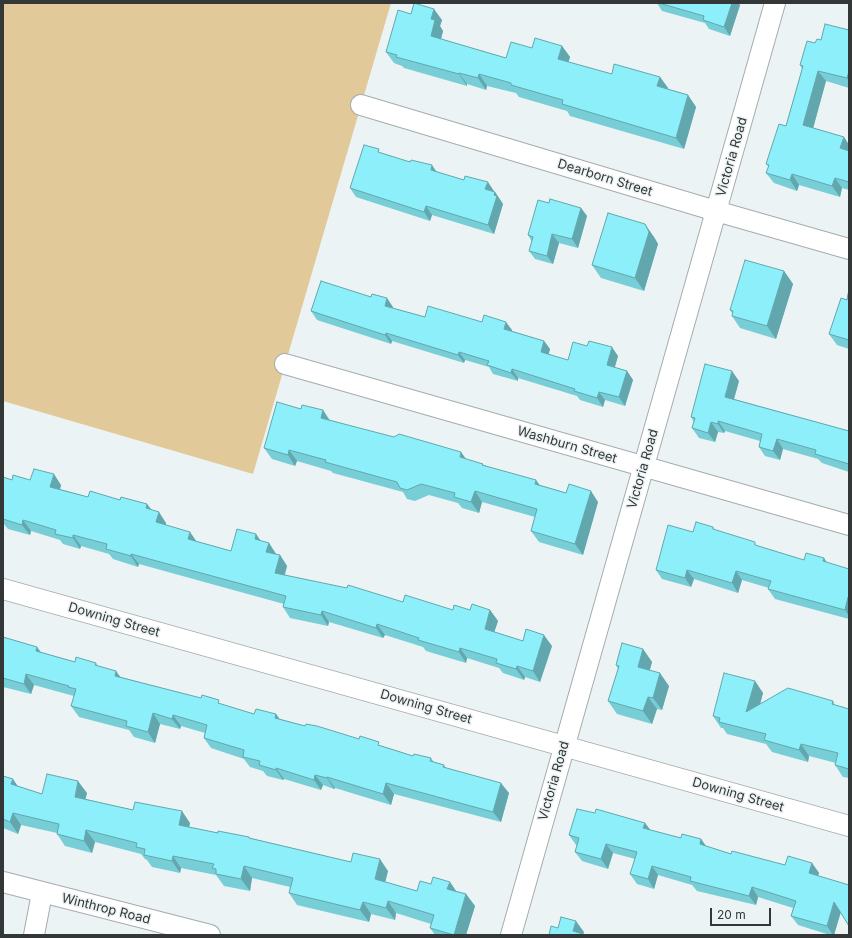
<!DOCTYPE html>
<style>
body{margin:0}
#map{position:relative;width:852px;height:938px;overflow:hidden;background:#ecf3f4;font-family:Inter,sans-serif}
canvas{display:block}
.frame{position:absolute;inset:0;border:4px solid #343737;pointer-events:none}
.scale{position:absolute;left:710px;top:908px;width:61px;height:18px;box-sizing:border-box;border:2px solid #343737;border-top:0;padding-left:5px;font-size:12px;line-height:14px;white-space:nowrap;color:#343737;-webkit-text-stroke:3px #ecf3f4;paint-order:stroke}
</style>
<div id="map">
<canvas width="852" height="938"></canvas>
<div class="frame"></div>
<div class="scale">20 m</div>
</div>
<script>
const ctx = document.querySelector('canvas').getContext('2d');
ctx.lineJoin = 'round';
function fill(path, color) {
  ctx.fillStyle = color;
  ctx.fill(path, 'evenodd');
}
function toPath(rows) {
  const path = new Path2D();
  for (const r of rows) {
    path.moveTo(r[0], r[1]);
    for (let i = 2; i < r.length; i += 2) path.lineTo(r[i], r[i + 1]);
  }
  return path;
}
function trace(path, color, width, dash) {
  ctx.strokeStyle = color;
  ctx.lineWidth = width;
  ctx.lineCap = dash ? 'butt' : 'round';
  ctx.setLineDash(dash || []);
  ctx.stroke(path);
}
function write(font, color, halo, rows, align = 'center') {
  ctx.font = font + ' Inter,sans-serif';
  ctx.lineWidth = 3;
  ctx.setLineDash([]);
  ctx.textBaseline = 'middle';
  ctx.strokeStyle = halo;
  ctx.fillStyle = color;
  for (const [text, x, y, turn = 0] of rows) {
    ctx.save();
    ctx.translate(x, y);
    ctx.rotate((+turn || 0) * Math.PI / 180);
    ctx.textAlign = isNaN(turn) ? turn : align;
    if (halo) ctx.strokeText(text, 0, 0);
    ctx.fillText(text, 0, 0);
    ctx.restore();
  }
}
const green = toPath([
 [3,3,391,3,253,474,3,401]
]);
const minor = toPath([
 [361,105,716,211,849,249],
 [285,364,849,525],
 [3,589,849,826],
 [3,882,210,935],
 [34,935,42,893],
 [511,935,775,3]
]);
const wall = toPath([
 [657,3,738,3,740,5,730,36,709,29,705,23,662,11],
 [411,14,442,20,440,26,443,31,441,39,506,58,532,48,562,46,570,57,568,62,612,74,660,77,668,88,668,89,688,95,696,107,684,149,570,116,567,111,519,97,516,93,487,86,486,90,467,84,467,86,404,68,402,66,394,63,386,52],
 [849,30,849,88,826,81,813,128,844,137,849,145,849,190,842,188,840,197,799,185,797,191,774,183,766,173,769,167,766,164,786,126,802,69,800,65,815,43,821,40],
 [382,153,494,191,493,192,495,192,503,204,494,234,432,215,430,221,356,197,350,188],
 [549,203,581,208,587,216,578,248,559,243,553,264,535,259,529,251,532,242,528,235],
 [654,237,658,244,644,291,601,278,592,265],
 [784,271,793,284,776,339,740,328,732,316,732,313,730,310],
 [849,294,849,349,837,345,829,334],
 [393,307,393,308,425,317,482,322,512,330,512,331,544,341,550,349,548,355,568,360,618,356,614,368,627,371,633,380,625,406,605,400,603,407,580,400,577,396,518,378,518,381,493,374,489,367,465,360,464,363,392,341,391,344,317,320,311,311],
 [739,381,734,399,849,431,849,472,822,463,818,459,783,449,780,460,765,456,759,447,760,441,725,431,724,433,718,432,715,442,699,438,692,428,694,422,691,417],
 [301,409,323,410,330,420,483,464,484,465,540,485,598,502,583,555,539,542,531,531,535,517,482,502,479,513,462,508,458,503,429,495,415,501,407,499,403,492,333,473,331,471,297,461,295,466,272,459,264,448],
 [3,477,12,480,30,480,61,485,60,489,88,497,120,500,147,504,152,510,166,523,166,525,196,541,231,551,256,534,261,541,269,543,276,554,280,555,287,566,285,575,403,602,453,610,490,610,498,621,494,632,523,641,552,646,540,682,525,677,524,680,503,673,499,668,467,658,466,663,426,651,423,647,385,635,383,638,329,622,328,626,290,618,283,607,284,604,139,564,138,567,113,559,109,554,81,546,80,549,63,544,60,540,31,531,30,535,8,529,3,523],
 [713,527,715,530,758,546,804,560,824,558,827,563,849,569,849,619,775,599,768,589,769,588,742,580,738,593,694,579,691,587,662,579,656,570,693,532],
 [3,637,37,647,41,652,75,662,96,663,98,666,121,677,221,704,254,714,276,714,279,719,382,746,413,756,431,758,434,762,444,765,446,768,509,793,501,822,394,794,391,805,335,788,334,789,323,785,321,790,284,779,283,780,267,776,263,771,250,767,244,759,211,748,204,738,205,733,181,726,180,729,160,724,155,743,134,737,129,730,79,717,71,706,74,696,34,685,31,694,3,687],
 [643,649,652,662,650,670,669,686,662,710,657,709,652,724,617,714,608,701,618,669,616,665],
 [755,681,763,693,760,704,833,701,835,705,849,709,849,778,843,777,835,765,836,763,809,756,808,762,772,752,766,744,727,734,723,728,721,728,713,716],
 [3,776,18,786,42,794,87,793,85,799,190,823,189,827,218,833,249,837,250,838,388,871,385,882,417,891,431,884,450,882,456,891,466,894,475,906,466,935,435,935,430,928,431,924,396,913,395,920,371,914,369,922,297,905,289,893,290,887,252,878,250,891,224,886,216,875,181,868,180,873,152,867,147,860,145,859,141,854,95,842,92,853,65,846,57,834,57,833,21,825,18,834,3,828],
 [595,813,645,823,650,830,681,838,701,839,706,846,731,854,785,865,812,863,819,873,818,875,841,912,834,935,830,935,798,925,791,916,793,908,758,897,756,905,697,891,692,885,658,875,654,889,637,884,630,874,635,859,613,853,608,869,582,861,575,852,577,845,576,845,569,835]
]);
const shadedWall = toPath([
 [732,3,738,3,740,5,730,36,724,27],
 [434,9,442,20,440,26,443,31,439,47,431,36,431,19],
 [562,46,570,57,566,70,558,59],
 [818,71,826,81,811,136,803,125],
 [849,71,849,82,847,78],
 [459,73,467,84,467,86,459,74],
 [479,74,487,86,486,90,478,78],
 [660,77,668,88,665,98,657,86],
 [688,95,696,107,684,149,676,138],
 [844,137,849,145,849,155,840,148],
 [432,165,438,174,431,170],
 [792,174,799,185,797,191,790,180],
 [835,178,842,188,840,197,832,186],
 [488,182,494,191,491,198,485,189],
 [495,192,503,204,494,234,488,225],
 [426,206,432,215,430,221,424,212],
 [581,208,587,216,578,248,572,239],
 [645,224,654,237,658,244,644,291,635,278],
 [552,234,559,243,553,264,547,256],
 [784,271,793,284,776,339,767,326],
 [387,298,393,307,391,314,385,306],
 [506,322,512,330,510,337,504,329],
 [386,333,392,341,391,344,385,335],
 [544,341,550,349,547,361,541,352],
 [612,347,618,356,613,374,607,365],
 [459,352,465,360,464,363,458,355],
 [512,369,518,378,518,381,511,373],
 [627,371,633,380,625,406,619,397],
 [732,371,739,381,732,406,725,397],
 [599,392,605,400,603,407,597,398],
 [323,410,330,422,321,418],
 [718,421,725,431,724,433,718,424],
 [711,422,718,432,715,442,708,433],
 [777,439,783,449,780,460,773,451],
 [289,450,297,461,295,466,288,455],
 [461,452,469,463,460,457],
 [54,474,61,485,58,497,50,487],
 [536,480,544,491,535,484],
 [475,491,482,502,479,513,471,502],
 [591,491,598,502,583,555,575,544],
 [147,504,155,515,146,508],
 [159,512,166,523,163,533,156,522],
 [23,520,31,531,30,535,22,525],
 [190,532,197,542,188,539],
 [256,534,263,545,255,539],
 [73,535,81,546,80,549,73,538],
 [269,543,276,554,273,562,266,552],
 [131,554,139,564,138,567,131,556],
 [280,555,287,566,282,583,275,573],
 [824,558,830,568,823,561],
 [687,570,694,579,691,587,685,578],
 [736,571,742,580,738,593,732,583],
 [848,597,849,598,849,616,845,610],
 [490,610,498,621,492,639,485,629],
 [322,611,329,622,328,626,321,615],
 [377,624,385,635,383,638,376,628],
 [544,635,552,646,540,682,533,671],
 [37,647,44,658,36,651],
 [460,648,467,658,466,663,459,652],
 [643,649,652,662,647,679,638,667],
 [517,666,525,677,524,680,516,669],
 [116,671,124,682,115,676],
 [660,673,669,686,662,710,653,698],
 [26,674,34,685,31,694,24,684],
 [755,681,763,693,755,724,746,712],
 [648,697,657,709,652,724,643,711],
 [153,713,160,724,155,743,148,732],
 [276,714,284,725,275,718],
 [173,715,181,726,180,729,172,719],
 [801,744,809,756,808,762,799,750],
 [276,768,284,779,283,780,276,770],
 [315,775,323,785,321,790,314,780],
 [327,777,335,788,334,789,327,778],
 [13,779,21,791,11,784],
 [78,781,87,793,83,809,75,797],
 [386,783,394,794,391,805,383,794],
 [501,783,509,793,501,822,493,812],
 [182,811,190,823,187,837,179,825],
 [13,813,21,825,18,834,10,822],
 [645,823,652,832,643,828],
 [86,830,95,842,92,853,84,841],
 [701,839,708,849,700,844],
 [606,844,613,853,608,869,601,859],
 [173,856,181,868,180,873,172,861],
 [380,859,388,871,383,891,375,879],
 [812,863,819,873,816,882,809,873],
 [244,866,252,878,250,891,241,879],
 [652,866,658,875,654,889,648,879],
 [450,882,458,894,447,889],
 [752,887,758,897,756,905,749,896],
 [466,894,475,906,466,935,454,935],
 [388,901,396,913,395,920,386,908],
 [363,902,371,914,369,922,360,910],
 [834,902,841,911,834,935,833,935,827,926],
 [576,921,584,932,583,935,573,931]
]);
const building = toPath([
 [414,3,434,9,431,19,435,20,431,36,506,58,511,42,532,48,535,38,562,46,558,59,612,74,614,64,660,77,657,86,688,95,676,138,562,104,563,100,511,85,511,83,479,74,478,78,459,73,459,74,396,57,397,55,386,52,398,10,411,14,414,3],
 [659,3,732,3,724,27,703,20,704,16,659,3],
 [825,24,849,30,849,71,847,78,818,71,803,125,844,137,840,148,849,151,849,182,835,178,832,186,792,174,790,180,766,173,769,165,766,164,779,124,786,126,803,66,800,65,807,41,815,43,817,39,821,40,825,24],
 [364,145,379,149,378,152,410,162,411,160,432,165,431,170,464,180,465,176,488,182,485,189,495,192,494,195,497,196,488,225,426,206,424,212,350,188,364,145],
 [550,199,581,208,572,239,552,234,547,256,529,251,533,237,528,235,538,200,549,203,550,199],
 [608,213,645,224,649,232,635,278,592,265,608,213],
 [745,260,784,271,767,326,732,316,733,311,730,310,745,260],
 [321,281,371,297,372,294,387,298,385,306,425,317,428,306,482,322,484,315,506,322,504,329,544,341,541,352,568,360,573,342,587,346,589,341,612,347,607,365,627,371,619,397,599,392,597,398,574,391,575,389,512,369,511,373,487,365,489,361,459,352,458,355,386,333,385,335,311,311,321,281],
 [848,294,849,294,849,340,829,334,841,298,847,300,848,294],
 [705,364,732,371,725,397,849,431,849,464,815,454,816,450,777,439,773,451,759,447,762,434,718,421,718,424,711,422,708,433,692,428,695,418,691,417,705,364],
 [277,402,301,409,302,405,323,410,321,418,394,437,399,434,461,452,460,457,483,464,482,465,536,480,535,484,566,493,569,484,591,491,575,544,531,531,537,509,475,491,471,502,454,497,455,493,421,484,407,490,400,488,397,482,325,462,326,460,289,450,288,455,264,448,277,402],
 [34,469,54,474,50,487,88,497,90,491,120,500,121,497,147,504,146,508,159,512,156,522,190,532,188,539,231,551,237,529,256,534,255,539,269,543,266,552,280,555,275,573,347,588,348,585,403,602,405,595,453,610,454,605,470,610,472,604,490,610,485,629,523,641,526,629,544,635,533,671,517,666,516,669,496,663,497,659,460,648,459,652,418,640,419,638,377,624,376,628,322,611,321,615,283,607,286,596,131,554,131,556,106,549,107,544,73,535,73,538,55,534,56,530,23,520,22,525,3,519,3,477,12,480,13,475,30,480,34,469],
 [696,522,713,527,713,529,755,542,755,545,804,560,806,553,824,558,823,561,849,569,849,597,848,597,845,610,768,589,771,581,736,571,732,583,687,570,685,578,656,570,668,525,693,532,696,522],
 [3,637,37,647,36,651,75,662,76,657,96,663,95,665,116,671,115,676,201,698,202,695,219,700,218,703,254,714,256,709,276,714,275,718,305,726,306,724,317,726,359,739,360,736,379,742,378,745,413,756,414,754,431,758,430,761,444,765,443,767,501,783,493,812,386,783,383,794,327,777,327,778,315,775,314,780,276,768,276,770,259,765,260,761,243,757,244,750,204,738,207,725,173,715,172,719,153,713,148,732,126,726,127,721,71,706,76,689,68,687,69,686,26,674,24,684,3,678,3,637],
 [622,643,643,649,638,667,660,673,653,698,648,697,643,711,608,701,619,666,616,665,622,643],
 [724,673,755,681,746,712,788,688,833,701,832,704,849,709,849,769,835,765,838,753,801,744,799,750,764,740,766,734,719,722,720,718,713,716,724,673],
 [47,774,78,781,75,797,133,810,135,802,182,811,179,825,218,833,218,831,249,837,249,838,351,862,353,853,380,859,375,879,417,891,420,881,431,884,433,877,450,882,447,889,466,894,454,935,430,928,434,915,388,901,386,908,363,902,360,910,289,893,293,878,244,866,241,879,216,874,216,869,212,868,214,864,173,856,172,861,144,855,145,849,136,847,137,843,86,830,84,841,57,834,59,824,13,813,10,822,3,819,3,776,13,779,11,784,42,794,47,774],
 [577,809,595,813,596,809,645,823,643,828,681,838,682,834,701,839,700,844,731,854,732,851,785,865,788,856,812,863,809,873,849,885,849,926,834,902,827,926,791,916,796,901,752,887,749,896,690,881,691,877,652,866,648,879,630,874,637,852,606,844,601,859,575,852,579,838,569,835,577,809],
 [561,917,576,921,573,931,586,935,549,935,551,926,558,928,561,917]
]);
const streetNames = [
 ["Victoria Road",732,157,-74],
 ["Dearborn Street",605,178,17],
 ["Washburn Street",567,445,16],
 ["Victoria Road",643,469,-74],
 ["Downing Street",114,620,16],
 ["Downing Street",426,707,16],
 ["Victoria Road",554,781,-74],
 ["Downing Street",738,795,16],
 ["Winthrop Road",106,909,14]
];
fill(green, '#e2c999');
trace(minor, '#a5acad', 22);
trace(minor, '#fff', 20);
fill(wall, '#78ced6');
fill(shadedWall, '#62a7ae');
fill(building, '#8ceff9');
trace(building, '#62a7ae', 1);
write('13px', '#343737', '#ecf3f4', streetNames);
</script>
